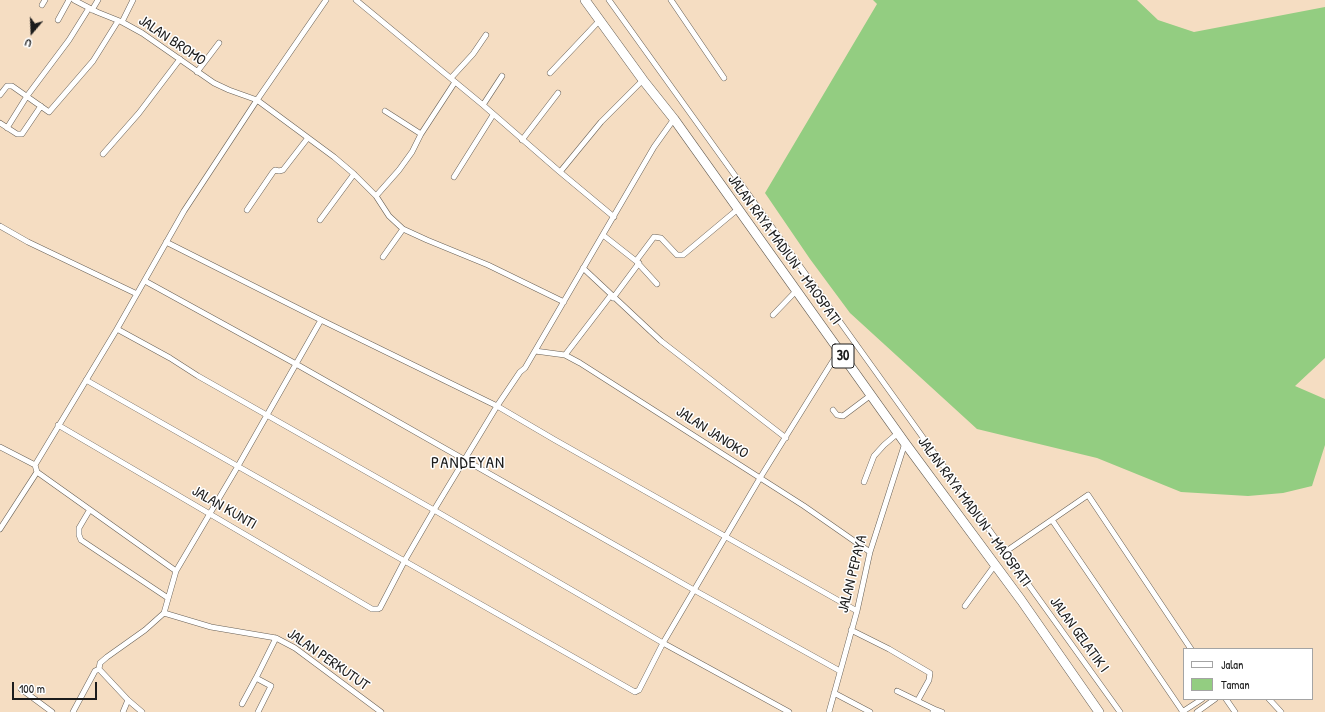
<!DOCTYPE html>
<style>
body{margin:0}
#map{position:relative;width:1325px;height:712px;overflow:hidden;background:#f5ddc2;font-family:"Patrick Hand",sans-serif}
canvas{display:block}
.legend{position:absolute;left:1183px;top:648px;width:130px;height:52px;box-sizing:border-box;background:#fff;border:1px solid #a4a4a4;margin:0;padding:5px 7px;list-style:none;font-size:12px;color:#1c1c1c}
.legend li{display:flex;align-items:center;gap:8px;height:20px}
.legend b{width:20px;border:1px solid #a4a4a4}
.north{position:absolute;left:12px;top:12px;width:40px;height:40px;-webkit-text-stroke:3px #fff;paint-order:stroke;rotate:199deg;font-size:11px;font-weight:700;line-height:16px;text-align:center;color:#1c1c1c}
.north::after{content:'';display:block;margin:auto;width:14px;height:18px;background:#1c1c1c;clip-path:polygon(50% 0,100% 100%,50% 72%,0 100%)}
.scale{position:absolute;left:12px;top:682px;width:85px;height:18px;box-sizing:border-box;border:2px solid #1c1c1c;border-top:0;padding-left:5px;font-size:12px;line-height:14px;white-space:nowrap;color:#1c1c1c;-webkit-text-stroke:3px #fff;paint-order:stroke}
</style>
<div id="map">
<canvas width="1325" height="712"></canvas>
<ul class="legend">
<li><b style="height:5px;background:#fff"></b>Jalan</li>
<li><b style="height:11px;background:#93cd81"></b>Taman</li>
</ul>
<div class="north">U</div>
<div class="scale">100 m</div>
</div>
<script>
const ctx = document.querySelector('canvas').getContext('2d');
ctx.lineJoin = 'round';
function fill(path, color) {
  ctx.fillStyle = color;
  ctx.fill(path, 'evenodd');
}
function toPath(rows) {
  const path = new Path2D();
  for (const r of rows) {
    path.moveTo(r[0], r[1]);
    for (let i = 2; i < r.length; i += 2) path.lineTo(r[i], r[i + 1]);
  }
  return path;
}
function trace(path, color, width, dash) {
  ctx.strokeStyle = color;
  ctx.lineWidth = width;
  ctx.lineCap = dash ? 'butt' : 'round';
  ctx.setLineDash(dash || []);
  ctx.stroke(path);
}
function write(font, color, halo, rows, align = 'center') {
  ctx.font = font + ' "Patrick Hand",sans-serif';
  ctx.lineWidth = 3;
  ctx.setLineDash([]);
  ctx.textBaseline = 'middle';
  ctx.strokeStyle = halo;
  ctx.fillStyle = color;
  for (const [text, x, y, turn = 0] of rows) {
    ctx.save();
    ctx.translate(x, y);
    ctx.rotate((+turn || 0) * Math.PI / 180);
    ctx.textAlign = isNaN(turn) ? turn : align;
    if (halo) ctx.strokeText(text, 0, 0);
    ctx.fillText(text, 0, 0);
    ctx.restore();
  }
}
const green = toPath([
 [873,0,1137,0,1158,20,1194,32,1325,7,1325,358,1295,386,1325,399,1325,445,1312,486,1283,493,1248,496,1181,492,1097,458,977,429,850,313,810,259,765,193,877,4]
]);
const street = toPath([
 [74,0,97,12,122,22,142,33,214,83,229,90,257,100,334,157,354,174,376,196,389,216,403,229,427,240,488,265,564,302],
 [356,0,483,105,560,172,601,122,643,80],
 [609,0,1120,712],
 [671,0,724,78],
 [42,5,45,0],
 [92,10,98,0],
 [58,20,69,0],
 [122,22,133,0],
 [197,72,219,43],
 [550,73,600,20],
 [451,78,473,54,486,35],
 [0,95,7,86,12,86,49,112,93,61,118,21],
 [483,105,502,76],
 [385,111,421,134],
 [0,123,17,134,22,134,41,106],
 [7,128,27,96,69,40,89,8],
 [522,140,558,93],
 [103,154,139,113,180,59],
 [560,172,614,217],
 [454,177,493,115],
 [376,196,399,170,412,152,421,134,455,82],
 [247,210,273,172,275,170,279,171,283,170,307,139],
 [320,220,354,174],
 [0,226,28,242,137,294],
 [603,235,636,261],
 [166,242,321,320,497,406,555,440,857,611],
 [383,257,403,229],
 [583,268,661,341,786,438],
 [145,281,296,364,694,590,840,671],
 [657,284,636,261,654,237,661,238,677,255,683,255,738,209],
 [613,298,639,263],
 [773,315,796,291],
 [117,329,170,358,198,376,434,510,663,643,789,712],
 [535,351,565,355,580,363,804,506,870,552],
 [565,355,611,295],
 [86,380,635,692,639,690,663,643,760,478,839,351],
 [833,410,837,415,843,416,871,395],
 [58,425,372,609,378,609,380,608,405,560,434,510,497,406,520,372,525,368,654,147,674,119],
 [0,447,35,465],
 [864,482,874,456,884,445,898,433],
 [89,511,79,528,79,535,81,540,168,598],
 [1052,520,1183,712],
 [0,529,37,472],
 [1005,552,1088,495,1191,649],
 [176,571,37,472,35,465,117,329,184,211,257,100,326,0],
 [965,606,995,565],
 [164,613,211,627,276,638,295,648,381,712],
 [851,630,889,649,930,673,929,680,918,700],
 [256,678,276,638],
 [21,689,52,712],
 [897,691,934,709],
 [834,693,870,712],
 [1226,699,1235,712],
 [1269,699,1281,712],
 [242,704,256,678,271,686,258,712],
 [933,711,934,709,942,712],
 [73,712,95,671,99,669],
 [123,712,128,700],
 [142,712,128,700,99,669,100,663,107,657,145,630,164,613,176,571,238,466,321,320],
 [829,712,857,611,870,552,905,443],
 [1182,712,1202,699],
 [1197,712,1215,699]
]);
const highway = toPath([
 [585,0,643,80,674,119,905,443,1021,600,1099,712]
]);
const shields = [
 [843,356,22]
];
const shieldNames = [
 ["30",843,356]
];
const streetNames = [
 ["JALAN BROMO",172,41,34],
 ["JALAN RAYA MADIUN - MAOSPATI",784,250,54],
 ["JALAN JANOKO",712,433,33],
 ["JALAN KUNTI",224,508,30],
 ["JALAN RAYA MADIUN - MAOSPATI",974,512,54],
 ["JALAN PEPAYA",853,574,-76],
 ["JALAN GELATIK I",1079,635,54],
 ["JALAN PERKUTUT",328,660,35]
];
const quarterNames = [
 ["PANDEYAN",468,463]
];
fill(green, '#93cd81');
trace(street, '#686056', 6);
trace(highway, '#686056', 10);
trace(street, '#fff', 5);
trace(highway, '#fff', 9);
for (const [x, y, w] of shields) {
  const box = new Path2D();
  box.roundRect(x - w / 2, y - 12, w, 24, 3);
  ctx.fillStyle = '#fff';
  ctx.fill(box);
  trace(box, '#1c1c1c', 1);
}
write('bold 14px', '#1c1c1c', null, shieldNames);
write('15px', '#1c1c1c', '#fff', streetNames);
ctx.letterSpacing = '1px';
write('17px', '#1c1c1c', '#fff', quarterNames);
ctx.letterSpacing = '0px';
</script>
